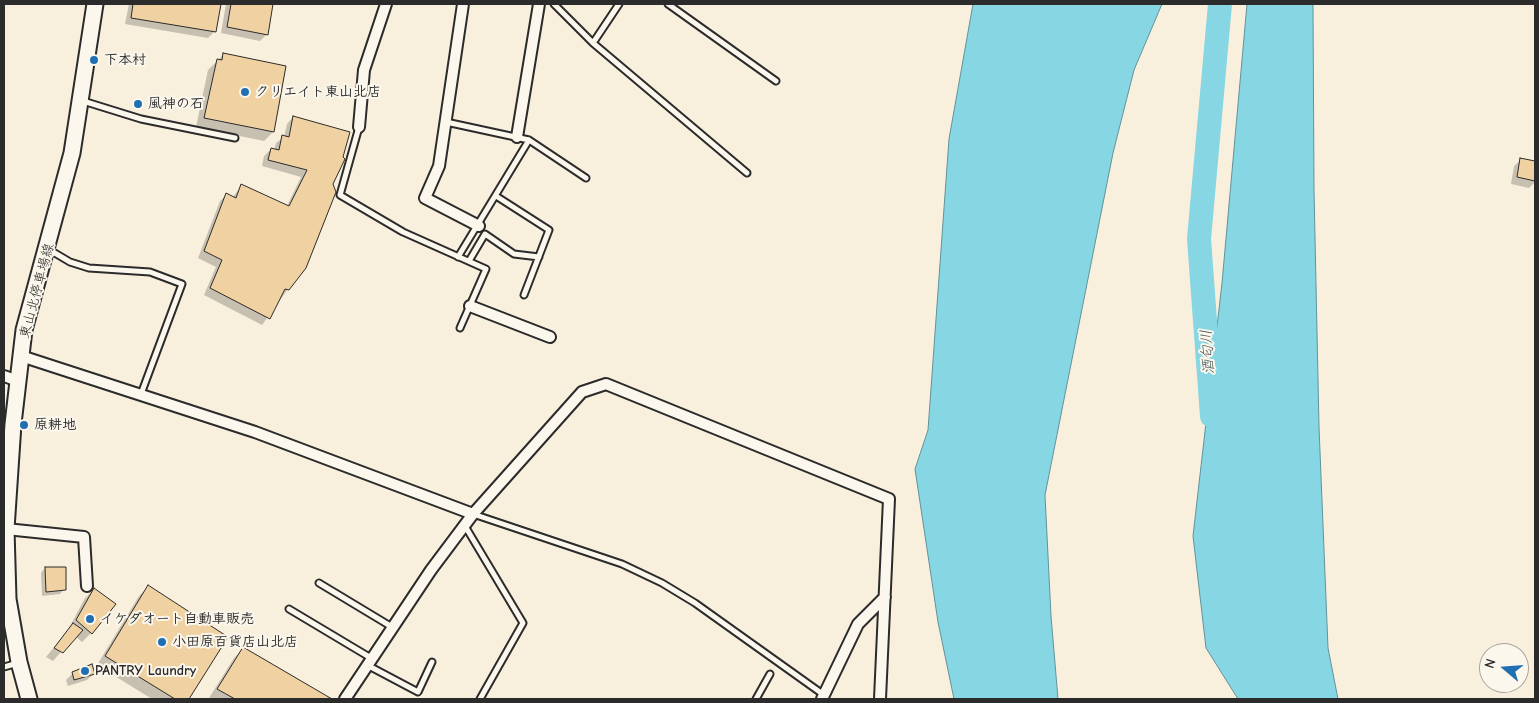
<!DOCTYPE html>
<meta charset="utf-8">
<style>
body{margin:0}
#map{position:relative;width:1539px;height:703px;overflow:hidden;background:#f9efdd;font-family:"Comic Neue",sans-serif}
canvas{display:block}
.frame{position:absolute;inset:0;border:5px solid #2b2b2b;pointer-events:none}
.north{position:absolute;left:1479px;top:643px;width:50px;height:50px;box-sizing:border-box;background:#fbf7ec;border:1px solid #a8a59f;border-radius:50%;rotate:288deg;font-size:14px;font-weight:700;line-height:20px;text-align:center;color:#2b2b2b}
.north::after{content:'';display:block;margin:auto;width:18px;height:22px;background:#1f6fb2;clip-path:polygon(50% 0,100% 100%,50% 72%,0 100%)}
</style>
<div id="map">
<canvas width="1539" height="703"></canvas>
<div class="frame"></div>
<div class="north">N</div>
</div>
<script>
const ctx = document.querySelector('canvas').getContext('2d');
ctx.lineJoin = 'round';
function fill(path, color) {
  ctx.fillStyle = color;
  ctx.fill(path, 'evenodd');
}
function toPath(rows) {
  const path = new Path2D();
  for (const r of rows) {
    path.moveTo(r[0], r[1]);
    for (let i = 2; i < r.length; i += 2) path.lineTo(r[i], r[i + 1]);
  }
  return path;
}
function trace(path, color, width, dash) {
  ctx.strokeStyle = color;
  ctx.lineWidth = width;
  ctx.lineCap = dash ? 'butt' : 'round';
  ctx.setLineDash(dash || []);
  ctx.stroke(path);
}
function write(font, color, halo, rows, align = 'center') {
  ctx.font = font + ' "Comic Neue","Klee One",sans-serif';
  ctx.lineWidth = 4;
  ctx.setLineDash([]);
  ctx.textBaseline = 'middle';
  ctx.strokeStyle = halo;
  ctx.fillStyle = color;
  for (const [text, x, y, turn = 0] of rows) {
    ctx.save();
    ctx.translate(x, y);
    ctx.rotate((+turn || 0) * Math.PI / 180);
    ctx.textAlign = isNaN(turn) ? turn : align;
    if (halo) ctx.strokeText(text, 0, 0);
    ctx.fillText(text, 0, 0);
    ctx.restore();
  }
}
const water = toPath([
 [973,4,1162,4,1134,70,1113,153,1045,495,1051,616,1058,699,954,699,938,622,915,469,928,430,949,139,973,4],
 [1247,4,1313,4,1314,189,1319,427,1328,648,1338,699,1238,699,1206,648,1193,536,1222,283,1247,4]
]);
const shadow = toPath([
 [129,4,220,4,215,31,208,38,125,24],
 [226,4,272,4,266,35,260,41,221,33],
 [223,55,273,132,264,141,196,127,208,70],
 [293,117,348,133,288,289,262,325,204,295,216,267,198,258,220,201,227,194,233,197,241,186,287,206,301,177,262,166,264,156,271,149,274,150,276,143,284,137,287,124],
 [1521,160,1535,162,1535,182,1529,188,1511,184,1514,166],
 [45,568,64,589,60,594,42,596,41,573],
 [148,587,226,637,187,699,152,699,97,665,139,596],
 [94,590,91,633,82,642,75,636,53,661,46,657,68,630,85,598],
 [243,649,330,699,209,698,234,658],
 [73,673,94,673,87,680,68,686,66,680]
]);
const river = toPath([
 [1212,416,1199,239,1220,4]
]);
const building = toPath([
 [133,4,221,4,216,32,131,18,133,4],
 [231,4,273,4,268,35,227,27,231,4],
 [223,53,286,66,274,132,204,118,217,59,222,60,223,53],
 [293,116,350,132,343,157,345,159,333,184,336,192,306,268,289,290,285,289,270,319,210,288,222,260,204,251,226,193,236,198,241,184,289,206,307,170,268,160,271,148,279,150,282,135,289,137,293,116],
 [1520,158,1535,161,1535,181,1517,177,1520,158],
 [45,567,66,567,66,590,46,592,45,567],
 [148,585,228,637,189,699,175,699,105,656,148,585],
 [94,588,116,604,92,634,76,620,94,588],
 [73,623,83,630,63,653,54,648,73,623],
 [243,647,332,699,235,699,217,689,243,647],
 [92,664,95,674,74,680,72,672,92,664]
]);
const service = toPath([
 [554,4,593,43,747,173],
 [668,4,776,81],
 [593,43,619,4],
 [83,101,141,119,235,138],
 [446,122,529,140,586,178],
 [359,127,340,195,403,232,486,269,460,328],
 [496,196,549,230,524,295],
 [48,249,70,262,89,268,150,272,182,284,141,394],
 [458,257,529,140],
 [469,261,485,234,514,254,539,257],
 [473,514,622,564,662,583,695,603,824,695],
 [465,526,523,623,480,699],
 [319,583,392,627],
 [289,609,371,658],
 [367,665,418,692,432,662],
 [4,667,18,663],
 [756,699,770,674]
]);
const minor = toPath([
 [463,4,439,166,425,198,479,226],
 [359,127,364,70,386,4],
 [517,137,539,4],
 [470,306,550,337],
 [21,356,255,432,473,514],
 [4,376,18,381],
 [6,529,84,537,87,586],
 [345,699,431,570,473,514,582,392,606,384,889,499,880,699],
 [822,699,858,624,885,597]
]);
const secondary = toPath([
 [29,699,19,662,8,599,6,529,13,424,24,330,72,153,95,4]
]);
const markers = [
 [94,60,5,"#1f6fb2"],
 [245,92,5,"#1f6fb2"],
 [138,104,5,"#1f6fb2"],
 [24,425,5,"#1f6fb2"],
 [90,619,5,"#1f6fb2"],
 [162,642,5,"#1f6fb2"],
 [85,671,5,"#1f6fb2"]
];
const poiNames = [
 ["下本村",104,60],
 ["クリエイト東山北店",255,92],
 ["風神の石",148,104],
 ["原耕地",34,425],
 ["イケダオート自動車販売",100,619],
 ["小田原百貨店山北店",172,642],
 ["PANTRY Laundry",95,671]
];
const streetNames = [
 ["東山北停車場線",37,291,-75]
];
const waterNames = [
 ["酒匂川",1208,352,-94]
];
fill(water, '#86d6e3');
trace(water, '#629299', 1);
fill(shadow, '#0003');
trace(river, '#86d6e3', 24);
fill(building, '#efd1a2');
trace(building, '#2b2b2b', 1);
trace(service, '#2b2b2b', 9);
trace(minor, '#2b2b2b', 14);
trace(secondary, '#2b2b2b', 19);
trace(service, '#fbf7ec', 5);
trace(minor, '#fbf7ec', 10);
trace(secondary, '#fbf7ec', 15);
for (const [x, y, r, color] of markers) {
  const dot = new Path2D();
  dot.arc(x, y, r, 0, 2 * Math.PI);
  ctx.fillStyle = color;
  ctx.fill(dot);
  trace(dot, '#fbf7ec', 2);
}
write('bold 14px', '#2b2b2b', '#fbf7ec', poiNames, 'left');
write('14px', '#2b2b2b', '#fbf7ec', streetNames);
write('italic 15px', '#425659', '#fbf7ec', waterNames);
</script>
